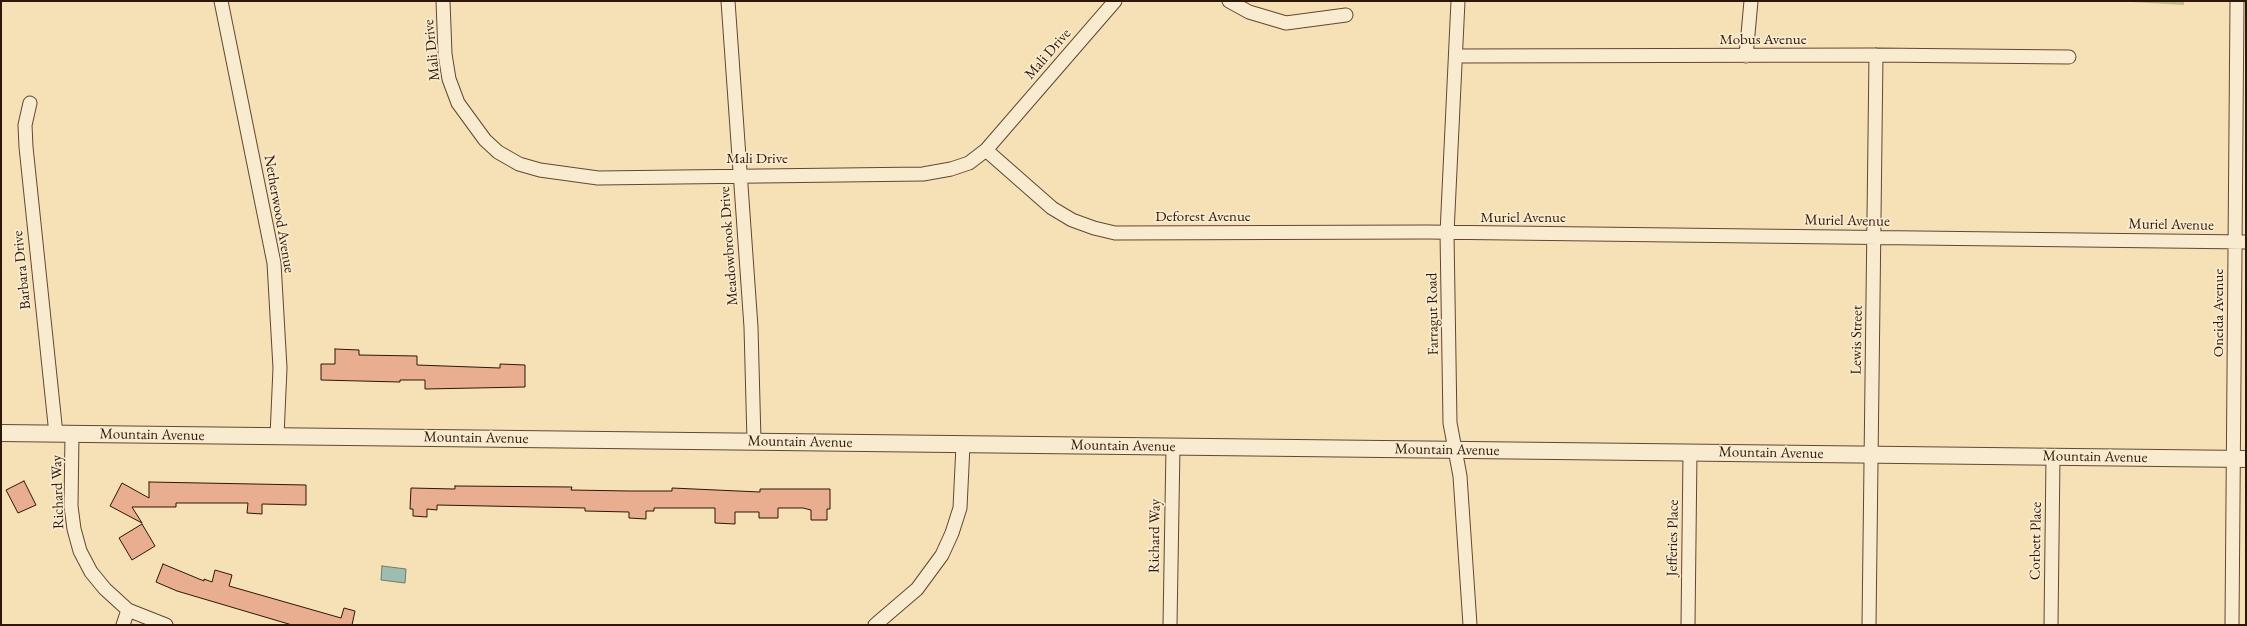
<!DOCTYPE html>
<style>
body{margin:0}
#map{position:relative;width:2247px;height:626px;overflow:hidden;background:#f6e0b5;font-family:"EB Garamond",serif}
canvas{display:block}
.frame{position:absolute;inset:0;border:2px solid #2e1608;pointer-events:none}
</style>
<div id="map">
<canvas width="2247" height="626"></canvas>
<div class="frame"></div>
</div>
<script>
const ctx = document.querySelector('canvas').getContext('2d');
ctx.lineJoin = 'round';
function fill(path, color) {
  ctx.fillStyle = color;
  ctx.fill(path, 'evenodd');
}
function toPath(rows) {
  const path = new Path2D();
  for (const r of rows) {
    path.moveTo(r[0], r[1]);
    for (let i = 2; i < r.length; i += 2) path.lineTo(r[i], r[i + 1]);
  }
  return path;
}
function trace(path, color, width, dash) {
  ctx.strokeStyle = color;
  ctx.lineWidth = width;
  ctx.lineCap = dash ? 'butt' : 'round';
  ctx.setLineDash(dash || []);
  ctx.stroke(path);
}
function write(font, color, halo, rows, align = 'center') {
  ctx.font = font + ' "EB Garamond",serif';
  ctx.lineWidth = 3.5;
  ctx.setLineDash([]);
  ctx.textBaseline = 'middle';
  ctx.strokeStyle = halo;
  ctx.fillStyle = color;
  for (const [text, x, y, turn = 0] of rows) {
    ctx.save();
    ctx.translate(x, y);
    ctx.rotate((+turn || 0) * Math.PI / 180);
    ctx.textAlign = isNaN(turn) ? turn : align;
    if (halo) ctx.strokeText(text, 0, 0);
    ctx.fillText(text, 0, 0);
    ctx.restore();
  }
}
const green = toPath([
 [2113,1,2184,1,2184,5]
]);
const water = toPath([
 [382,566,406,569,405,583,381,580,382,566]
]);
const building = toPath([
 [335,349,359,350,359,355,417,356,417,365,500,368,500,364,525,365,525,387,425,389,425,380,400,380,400,382,321,380,321,364,335,364,335,349],
 [24,481,36,505,18,513,6,490,24,481],
 [149,482,306,485,306,505,262,504,262,514,247,513,248,503,176,503,176,507,132,507,142,523,110,506,122,483,149,498,149,482],
 [455,486,572,487,571,490,629,491,672,491,672,488,760,492,760,489,830,489,830,509,827,509,827,520,811,520,811,510,803,508,778,508,778,518,759,518,759,512,735,512,735,524,715,523,715,508,654,508,654,511,646,511,646,519,629,518,629,512,585,511,585,508,437,505,437,510,427,509,427,517,413,516,413,509,410,509,411,488,455,489,455,486],
 [142,524,155,546,132,560,119,538,142,524],
 [163,564,204,581,204,579,212,582,215,570,232,575,229,586,341,618,344,608,355,611,352,625,292,625,177,591,156,582,163,564]
]);
const minor = toPath([
 [221,1,274,263,280,368,277,436],
 [443,1,445,54,449,79,458,103,485,140,498,152,519,164,540,170,598,178,923,174,951,169,969,163,986,150,1115,1],
 [728,1,751,327,754,441],
 [1229,1,1249,12,1286,23,1346,15],
 [1458,1,1447,233,1450,423,1460,476,1470,625],
 [1456,56,1876,55,2069,57],
 [1746,56,1751,1],
 [30,103,25,125,26,147,56,434],
 [986,150,1052,208,1072,220,1094,228,1115,233,1427,232,2246,242],
 [72,434,71,506,74,529,80,551,91,572,105,589,128,610,166,625],
 [123,625,128,610],
 [875,625,917,589,942,555,952,533,960,508,963,445],
 [1170,625,1173,447],
 [1688,625,1690,452],
 [1869,625,1876,55],
 [2051,625,2053,457],
 [2232,625,2237,1]
]);
const tertiary = toPath([
 [1,433,2246,459]
]);
const streetNames = [
 ["Mobus Avenue",1763,40],
 ["Mali Drive",432,50,-96],
 ["Mali Drive",1048,54,-49],
 ["Mali Drive",757,159],
 ["Netherwood Avenue",279,214,80],
 ["Deforest Avenue",1203,217],
 ["Muriel Avenue",1523,218],
 ["Muriel Avenue",1847,221,1],
 ["Muriel Avenue",2171,225,1],
 ["Meadowbrook Drive",729,246,-94],
 ["Barbara Drive",22,270,-96],
 ["Oneida Avenue",2219,313,-90],
 ["Farragut Road",1433,314,-91],
 ["Lewis Street",1857,340,-89],
 ["Mountain Avenue",152,435,1],
 ["Mountain Avenue",476,438,1],
 ["Mountain Avenue",800,442,1],
 ["Mountain Avenue",1123,446,1],
 ["Mountain Avenue",1447,450,1],
 ["Mountain Avenue",1771,453,1],
 ["Mountain Avenue",2095,457,1],
 ["Richard Way",58,492,-92],
 ["Richard Way",1155,536,-89],
 ["Jefferies Place",1673,538,-89],
 ["Corbett Place",2036,541,-89]
];
fill(green, '#bfc18b');
fill(water, '#9dbdb1');
trace(water, '#717a6d', 1);
fill(building, '#e8ae8f');
trace(building, '#2e1608', 1);
trace(minor, '#604833', 15);
trace(tertiary, '#604833', 18);
trace(minor, '#f9ebcf', 13);
trace(tertiary, '#f9ebcf', 16);
write('15px', '#2e1608', '#f9ebcf', streetNames);
</script>
